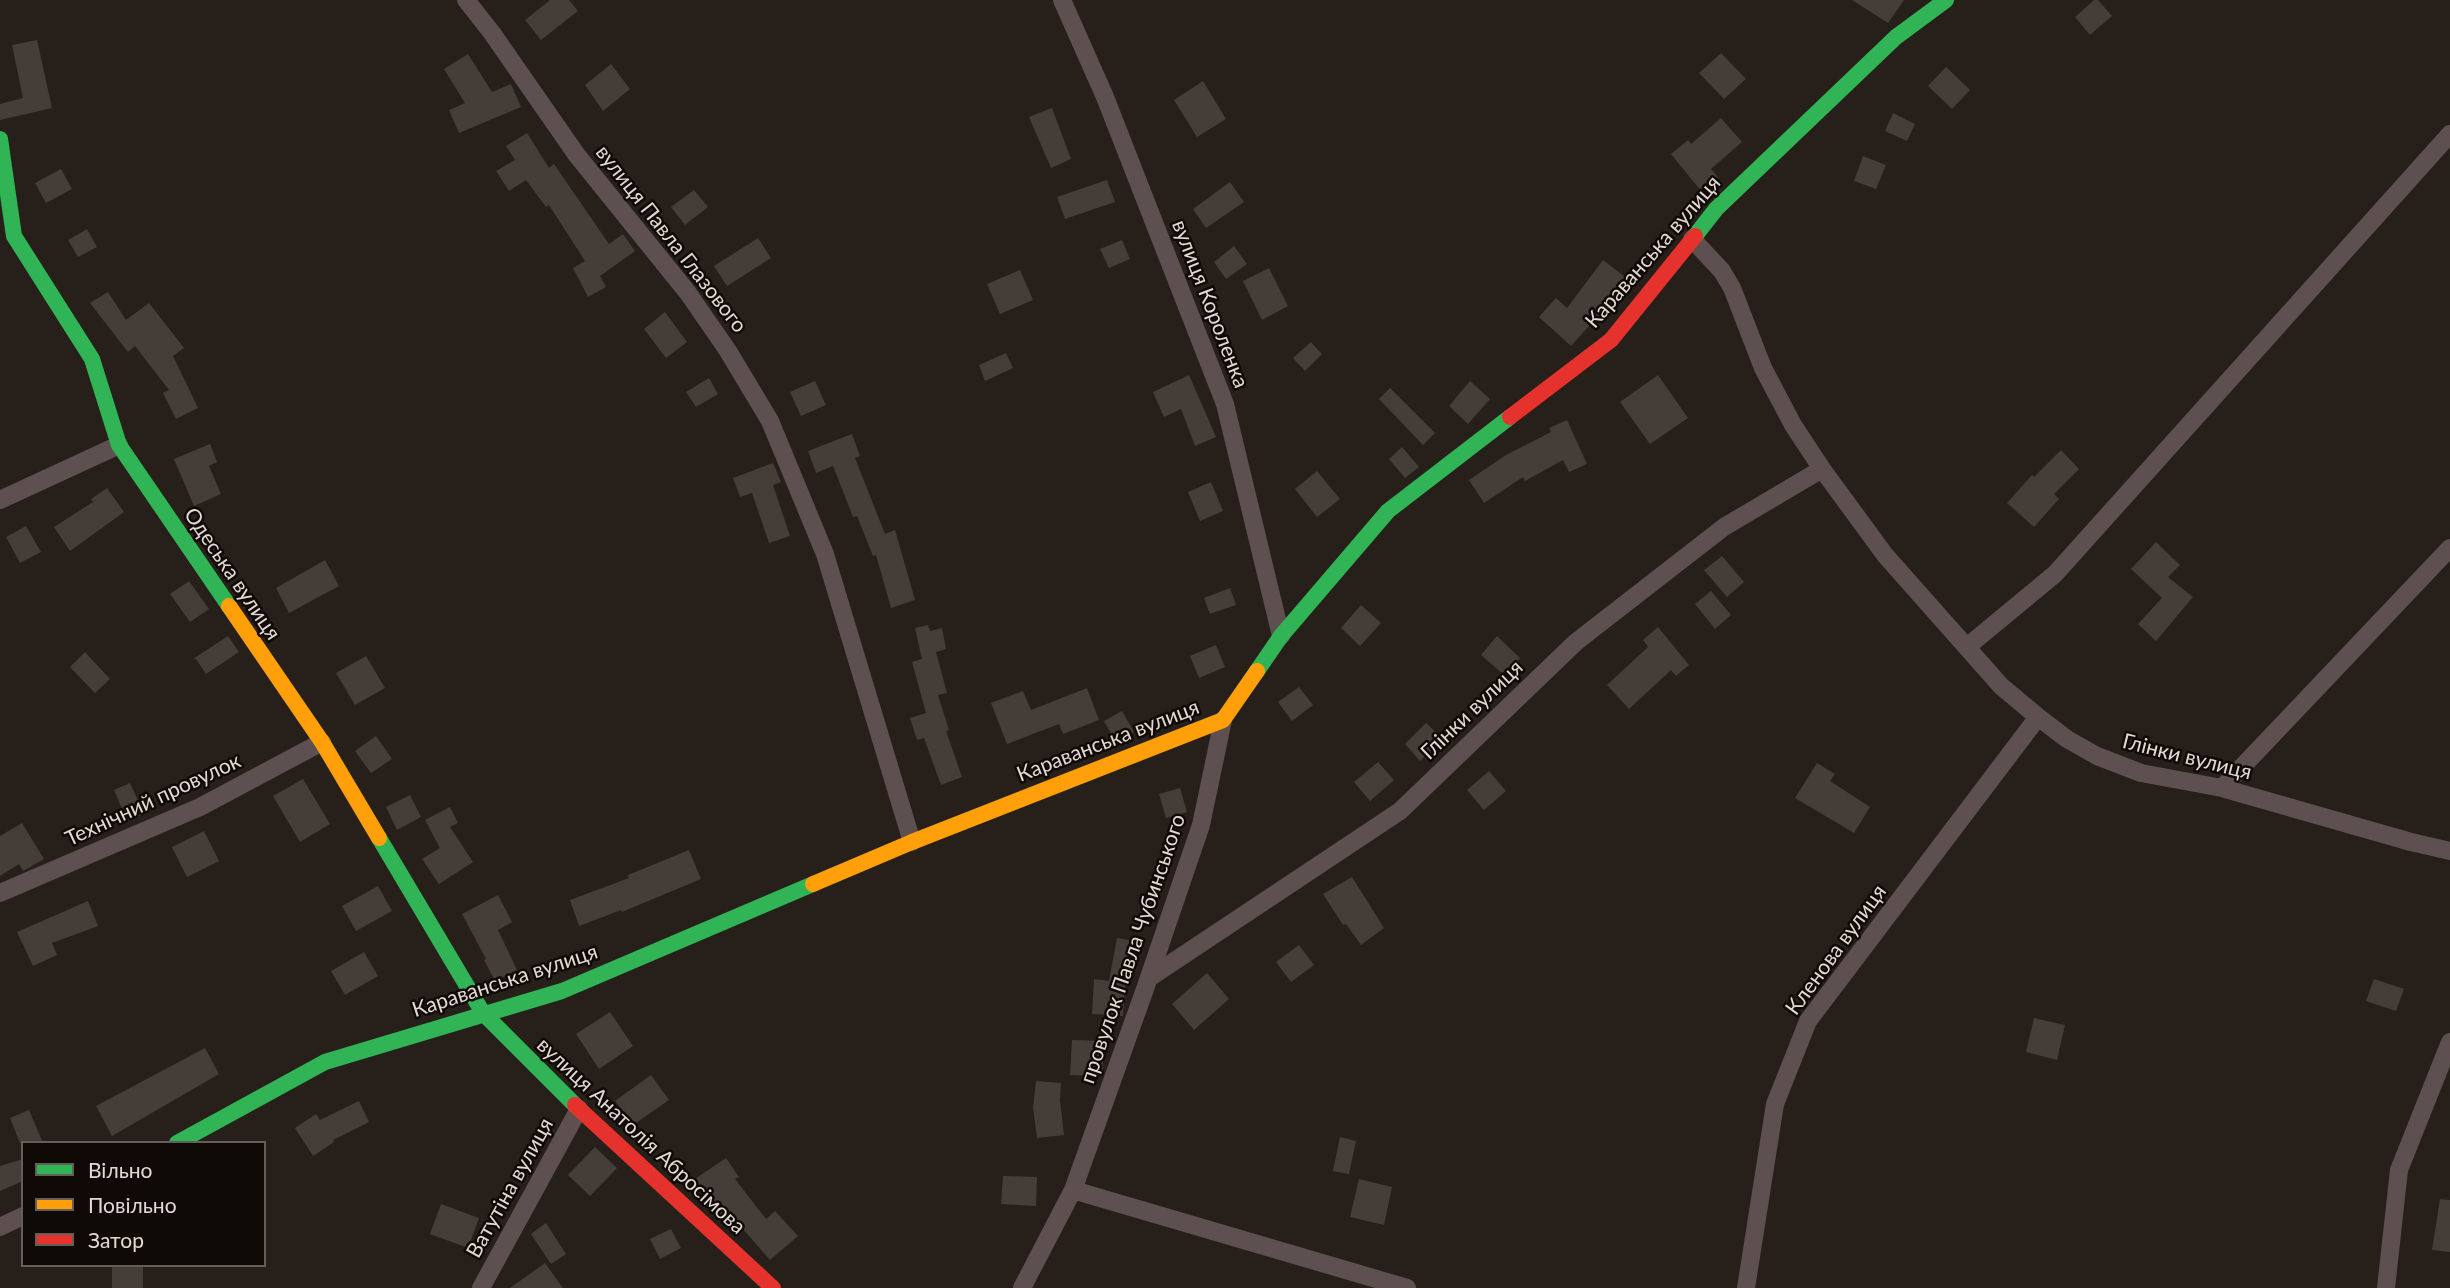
<!DOCTYPE html>
<meta charset="utf-8">
<style>
body{margin:0}
#map{position:relative;width:2450px;height:1288px;overflow:hidden;background:#27201a;font-family:Lato,sans-serif}
canvas{display:block}
.legend{position:absolute;left:21px;top:1141px;width:245px;height:126px;box-sizing:border-box;background:#100a06;border:2px solid #645d58;margin:0;padding:9px 12px;list-style:none;font-size:21px;color:#e3d9d2}
.legend li{display:flex;align-items:center;gap:14px;height:35px}
.legend b{width:35px;border:2px solid #645d58}
</style>
<div id="map">
<canvas width="2450" height="1288"></canvas>
<ul class="legend">
<li><b style="height:9px;background:#30b455"></b>Вільно</li>
<li><b style="height:9px;background:#ff9f0a"></b>Повільно</li>
<li><b style="height:9px;background:#e5322d"></b>Затор</li>
</ul>
</div>
<script>
const ctx = document.querySelector('canvas').getContext('2d');
ctx.lineJoin = 'round';
function fill(path, color) {
  ctx.fillStyle = color;
  ctx.fill(path, 'evenodd');
}
function toPath(rows) {
  const path = new Path2D();
  for (const r of rows) {
    path.moveTo(r[0], r[1]);
    for (let i = 2; i < r.length; i += 2) path.lineTo(r[i], r[i + 1]);
  }
  return path;
}
function trace(path, color, width, dash) {
  ctx.strokeStyle = color;
  ctx.lineWidth = width;
  ctx.lineCap = dash ? 'butt' : 'round';
  ctx.setLineDash(dash || []);
  ctx.stroke(path);
}
function write(font, color, halo, rows, align = 'center') {
  ctx.font = font + ' Lato,sans-serif';
  ctx.lineWidth = 5;
  ctx.setLineDash([]);
  ctx.textBaseline = 'middle';
  ctx.strokeStyle = halo;
  ctx.fillStyle = color;
  for (const [text, x, y, turn = 0] of rows) {
    ctx.save();
    ctx.translate(x, y);
    ctx.rotate((+turn || 0) * Math.PI / 180);
    ctx.textAlign = isNaN(turn) ? turn : align;
    if (halo) ctx.strokeText(text, 0, 0);
    ctx.fillText(text, 0, 0);
    ctx.restore();
  }
}
const building = toPath([
 [550,0,569,0,578,11,541,40,525,20],
 [1852,0,1904,0,1888,23],
 [2094,0,2098,0,2112,16,2090,35,2075,17],
 [37,40,52,108,0,120,0,104,23,98,12,45],
 [1721,53,1746,79,1724,99,1699,73],
 [468,54,492,92,511,84,521,107,459,133,449,110,465,103,444,69],
 [611,64,630,89,603,111,585,85],
 [1946,67,1970,90,1952,109,1928,86],
 [1203,81,1226,119,1197,137,1174,100],
 [1052,108,1071,159,1051,168,1029,117],
 [1893,113,1915,124,1907,141,1885,131],
 [1721,118,1742,142,1711,169,1718,177,1701,191,1671,154,1688,140,1691,144],
 [527,133,549,168,554,164,609,244,623,234,635,251,600,276,606,287,588,297,573,268,585,261,549,205,546,207,526,180,509,191,496,171,515,160,506,146],
 [1863,156,1886,165,1876,189,1854,181],
 [61,169,72,189,46,203,35,183],
 [1107,180,1115,202,1065,219,1057,197],
 [1230,182,1244,202,1206,228,1193,209],
 [694,190,708,207,685,225,671,207],
 [87,229,97,247,78,257,68,240],
 [758,238,771,258,727,286,714,266],
 [1122,240,1130,259,1109,268,1100,249],
 [1234,246,1247,264,1226,279,1214,262],
 [1603,260,1629,280,1601,316,1599,315,1571,346,1539,317,1556,298,1567,308],
 [1269,268,1288,306,1262,320,1243,281],
 [1020,270,1033,300,1000,314,987,284],
 [108,292,126,320,149,303,184,348,173,356,198,408,176,419,163,393,169,390,135,346,128,352,90,303],
 [665,312,687,342,666,358,644,329],
 [1311,342,1322,354,1305,371,1293,358],
 [1006,353,1013,368,985,381,979,365],
 [1189,375,1216,437,1195,446,1181,409,1164,417,1153,392],
 [1658,375,1688,418,1650,444,1620,402],
 [709,378,718,394,696,407,686,392],
 [815,381,826,405,801,416,790,392],
 [1470,381,1490,399,1468,424,1449,406],
 [1390,388,1435,433,1423,445,1379,399],
 [1567,420,1587,464,1569,472,1563,460,1525,481,1523,477,1484,503,1469,480,1506,455,1551,432,1549,428],
 [852,434,860,456,855,458,885,534,895,530,915,600,891,608,876,555,873,556,857,516,853,517,833,466,816,473,808,451],
 [210,444,217,462,209,466,221,494,194,506,174,459],
 [1402,447,1419,467,1405,478,1389,459],
 [2061,450,2079,469,2054,494,2059,499,2034,527,2007,503,2032,475,2034,477],
 [773,463,781,482,773,485,790,536,769,543,752,493,740,497,733,478],
 [1317,471,1340,499,1317,517,1295,489],
 [1211,482,1223,511,1200,521,1188,492],
 [107,488,124,512,70,551,54,527,93,502,91,499],
 [26,526,41,552,20,563,6,537],
 [2156,542,2180,565,2168,577,2193,597,2156,641,2138,624,2162,598,2131,569],
 [1722,556,1744,582,1727,597,1704,570],
 [325,560,339,586,289,613,276,588],
 [189,581,209,609,190,622,170,594],
 [1230,588,1236,605,1210,614,1204,598],
 [1711,591,1731,615,1715,629,1695,604],
 [1361,605,1381,623,1360,646,1341,628],
 [928,625,930,631,942,628,946,649,936,652,947,693,938,695,949,730,946,731,962,777,941,785,924,738,917,740,910,718,926,713,912,662,922,659,915,628],
 [1658,627,1689,665,1676,676,1671,670,1629,709,1607,685,1648,647,1643,640],
 [228,636,239,652,206,674,196,659,193,659],
 [1497,636,1520,658,1504,675,1481,655],
 [1216,645,1225,667,1199,678,1190,656],
 [85,652,110,679,95,693,70,667],
 [366,656,385,688,355,705,336,673],
 [1299,687,1313,705,1292,721,1278,702],
 [1087,688,1099,720,1063,734,1059,724,1007,744,991,703,1023,691,1031,710],
 [1122,711,1134,732,1116,742,1104,721],
 [1426,723,1443,739,1420,761,1405,744],
 [376,736,392,759,371,773,355,751],
 [1378,762,1394,780,1370,801,1354,782],
 [1817,763,1835,774,1830,781,1870,807,1854,833,1795,798],
 [1489,771,1506,791,1484,810,1467,790],
 [303,779,330,824,300,842,273,796],
 [130,783,144,814,127,821,114,790],
 [1180,788,1187,812,1166,818,1159,794],
 [410,795,421,817,397,830,386,807],
 [450,807,458,823,450,827,473,862,439,884,422,859,440,848,425,820],
 [22,823,44,859,23,871,19,864,0,876,0,836],
 [204,831,219,861,187,877,172,847],
 [689,850,701,879,622,912,621,910,579,926,570,900,629,878,628,875],
 [1352,877,1384,928,1361,945,1346,924,1343,925,1323,894],
 [378,886,392,911,356,931,342,906],
 [498,895,512,922,498,930,517,970,495,981,484,960,486,959,462,914],
 [88,901,98,926,52,943,57,955,33,966,17,932],
 [1117,938,1129,940,1123,1016,1092,1014,1094,979,1109,981],
 [1299,945,1314,965,1291,982,1276,962],
 [364,952,378,976,345,995,331,971],
 [1207,973,1229,999,1194,1030,1172,1004],
 [2374,979,2404,989,2396,1011,2366,1001],
 [610,1012,633,1046,599,1069,576,1034],
 [2034,1018,2065,1025,2057,1060,2026,1052],
 [1072,1040,1105,1041,1102,1076,1070,1075],
 [205,1048,219,1074,112,1136,96,1106],
 [651,1075,669,1100,633,1125,615,1101],
 [1036,1081,1061,1083,1060,1100,1064,1135,1037,1138,1033,1107],
 [359,1101,369,1122,333,1140,334,1142,313,1156,295,1128,316,1114,320,1120],
 [29,1110,43,1143,20,1143,10,1118],
 [1340,1137,1356,1141,1349,1174,1333,1171],
 [595,1147,617,1168,590,1196,568,1175],
 [726,1158,739,1177,735,1179,766,1219,775,1211,798,1236,770,1260,736,1221,729,1226,719,1217,695,1179],
 [23,1159,23,1181,0,1191,0,1166],
 [1003,1176,1037,1177,1036,1206,1001,1204],
 [1359,1179,1392,1187,1384,1225,1350,1217],
 [2440,1199,2450,1200,2450,1252,2432,1250],
 [441,1204,479,1218,468,1248,430,1234],
 [546,1223,566,1254,551,1264,531,1234],
 [671,1229,681,1248,660,1259,650,1239],
 [545,1263,563,1288,510,1288],
 [112,1265,143,1265,143,1288,112,1288]
]);
const street = toPath([
 [466,0,492,33,576,154,688,293,728,351,770,421,825,554,912,842],
 [1062,0,1105,97,1225,404,1281,636],
 [1692,239,1722,271,1732,288,1763,368,1793,425,1822,469,1885,555,2001,686,2038,717,2067,739,2097,756,2141,773,2222,788,2411,842,2450,851],
 [0,500,119,445],
 [1968,646,2055,574,2450,134],
 [2222,788,2450,548],
 [0,893,200,807,322,742],
 [1149,978,1400,811,1576,642,1724,527,1822,469],
 [1073,1190,1407,1288],
 [0,1227,23,1216],
 [481,1288,579,1109],
 [1022,1288,1073,1190,1145,989,1201,825,1223,720],
 [1746,1288,1775,1104,1808,1021,2038,717],
 [2386,1288,2399,1170,2450,1042]
]);
const fast = toPath([
 [0,139,14,236,92,359,119,445,229,606],
 [1695,236,1716,209,1896,37,1946,0],
 [1257,671,1281,636,1388,511,1510,417],
 [379,838,483,1013,575,1105],
 [177,1143,325,1062,562,991,813,884]
]);
const slow = toPath([
 [229,606,322,742,379,838],
 [813,884,912,842,1223,720,1257,671]
]);
const jam = toPath([
 [1510,417,1611,340,1695,236],
 [575,1105,773,1288]
]);
const streetNames = [
 ["вулиця Павла Глазового",671,239,52],
 ["Караванська вулиця",1653,252,-49],
 ["вулиця Короленка",1210,304,69],
 ["Одеська вулиця",232,574,56],
 ["Глінки вулиця",1472,710,-44],
 ["Караванська вулиця",1108,741,-21],
 ["Глінки вулиця",2187,757,14],
 ["Технічний провулок",153,800,-25],
 ["провулок Павла Чубинського",1133,949,-71],
 ["Кленова вулиця",1836,950,-54],
 ["Караванська вулиця",505,981,-18],
 ["вулиця Анатолія Абросімова",641,1136,43],
 ["Ватутіна вулиця",510,1188,-61]
];
fill(building, '#443d38');
trace(street, '#5e5050', 18);
trace(fast, '#30b455', 16);
trace(slow, '#ff9f0a', 16);
trace(jam, '#e5322d', 16);
write('21px', '#e3d9d2', '#100a06', streetNames);
</script>
